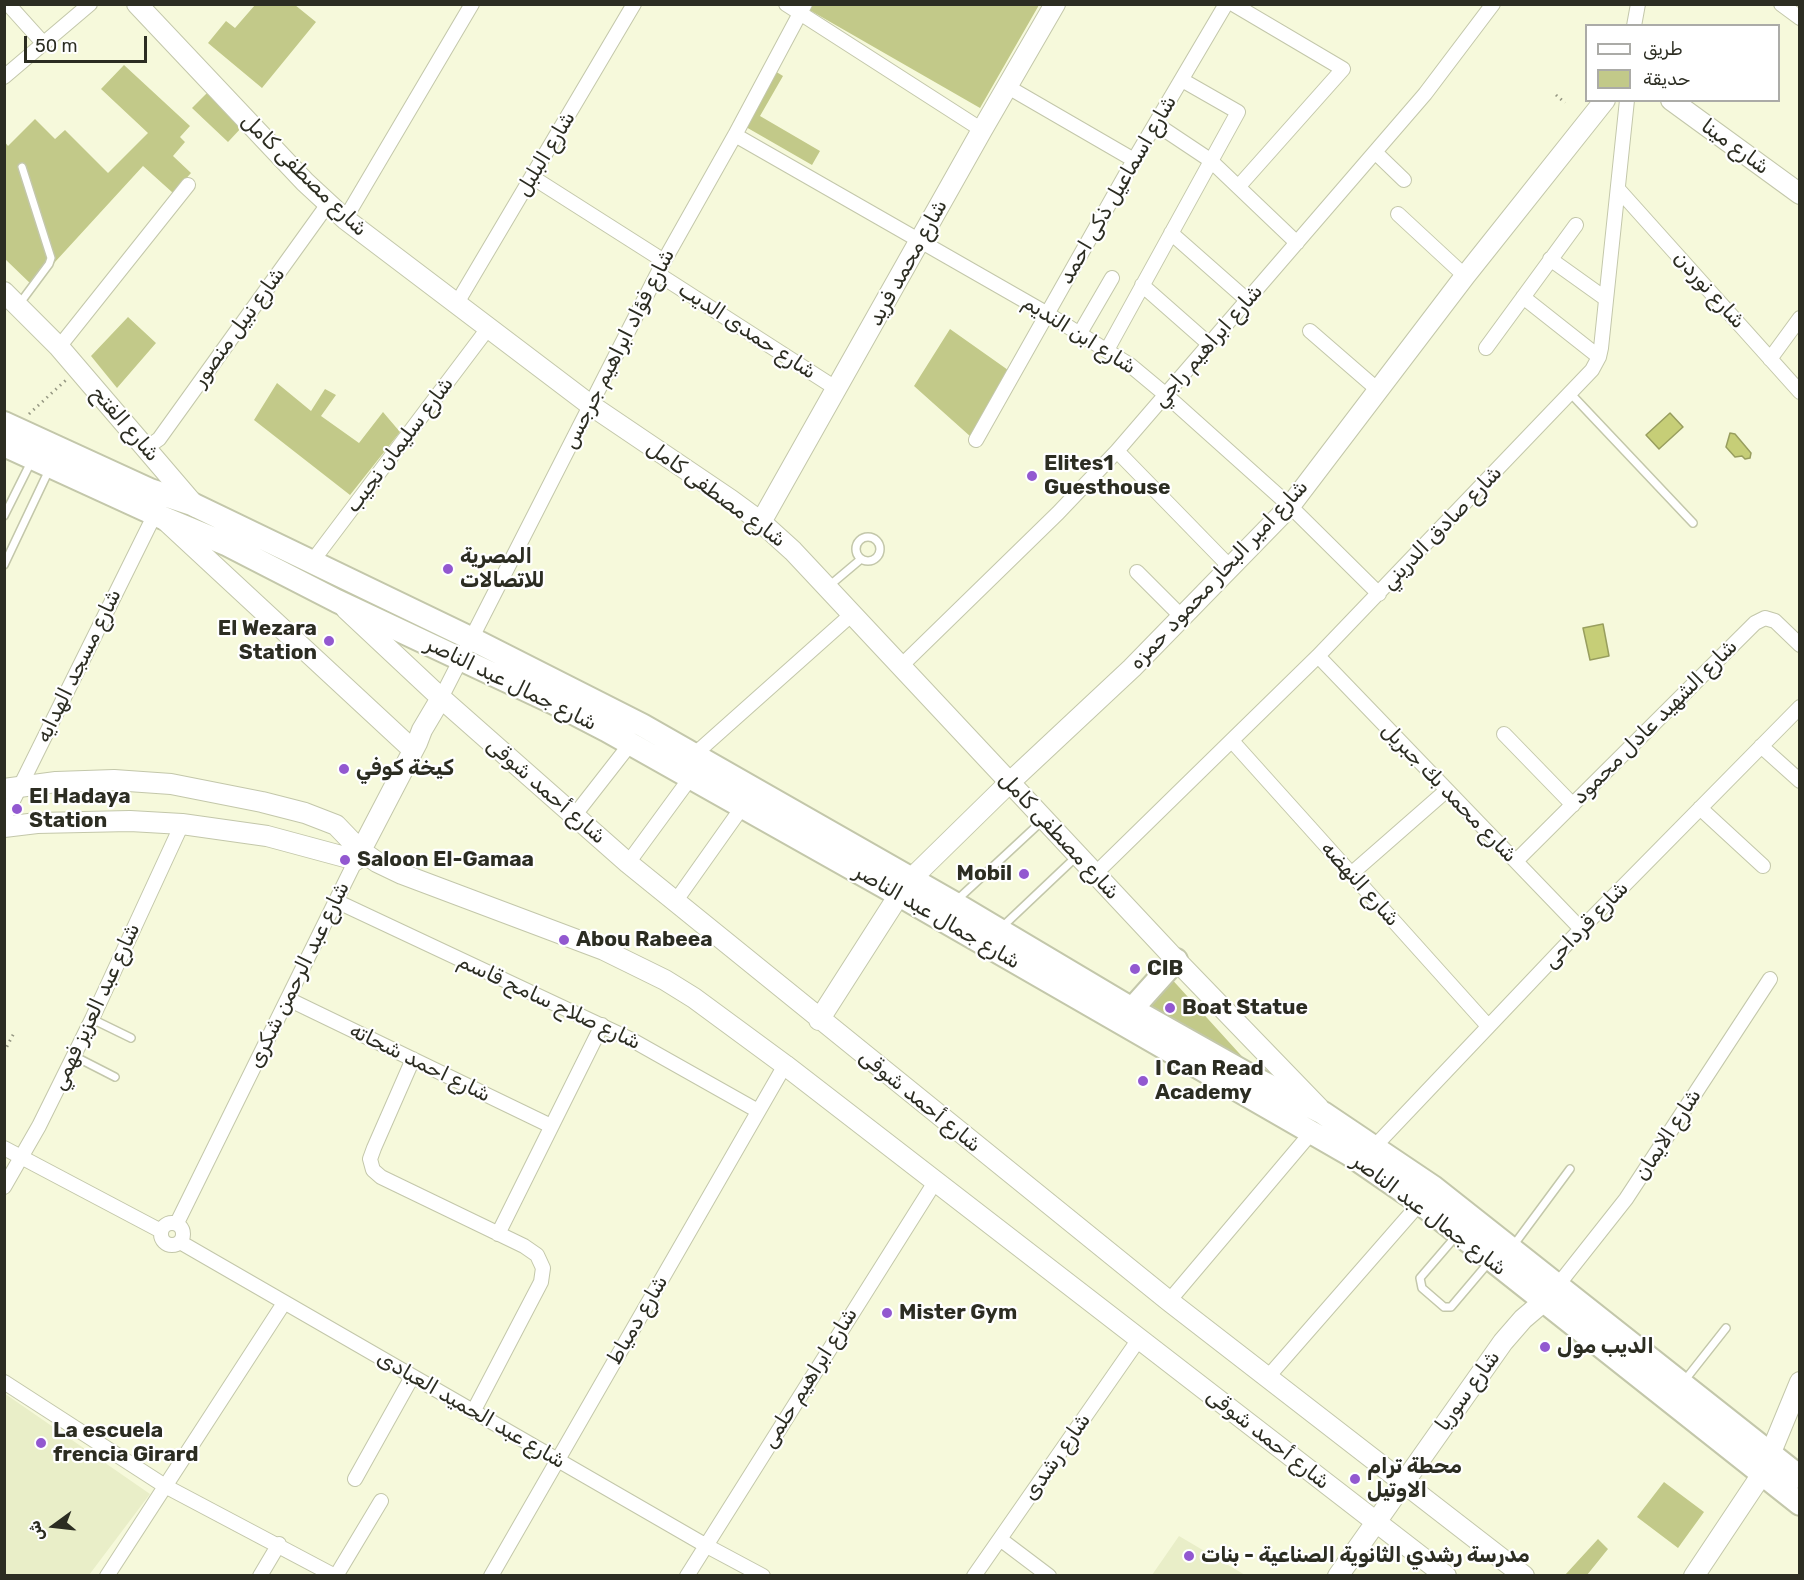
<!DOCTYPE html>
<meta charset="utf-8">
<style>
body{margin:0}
#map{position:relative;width:1804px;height:1580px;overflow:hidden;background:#f6f9db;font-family:Rubik,Vazirmatn,sans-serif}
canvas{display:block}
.frame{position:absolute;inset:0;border:6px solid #2c2d22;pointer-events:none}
.legend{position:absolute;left:1585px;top:24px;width:195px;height:78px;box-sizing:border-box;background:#fff;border:2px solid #ababa7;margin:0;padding:8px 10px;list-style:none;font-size:18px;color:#2c2d22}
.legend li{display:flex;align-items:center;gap:12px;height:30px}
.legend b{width:30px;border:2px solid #ababa7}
.north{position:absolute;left:24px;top:1496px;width:60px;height:60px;-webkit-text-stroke:4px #fff;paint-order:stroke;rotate:255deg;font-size:16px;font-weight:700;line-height:24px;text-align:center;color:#2c2d22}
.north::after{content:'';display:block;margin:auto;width:21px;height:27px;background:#2c2d22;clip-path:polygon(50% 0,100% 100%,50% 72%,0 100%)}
.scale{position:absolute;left:24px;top:36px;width:123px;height:27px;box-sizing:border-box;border:3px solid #2c2d22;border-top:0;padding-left:8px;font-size:18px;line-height:21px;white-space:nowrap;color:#2c2d22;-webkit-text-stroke:4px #fff;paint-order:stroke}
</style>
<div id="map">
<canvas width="1804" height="1580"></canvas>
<div class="frame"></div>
<ul class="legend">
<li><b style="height:8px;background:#fff"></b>طريق</li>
<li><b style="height:16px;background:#c2c989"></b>حديقة</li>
</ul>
<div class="north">ش</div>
<div class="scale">50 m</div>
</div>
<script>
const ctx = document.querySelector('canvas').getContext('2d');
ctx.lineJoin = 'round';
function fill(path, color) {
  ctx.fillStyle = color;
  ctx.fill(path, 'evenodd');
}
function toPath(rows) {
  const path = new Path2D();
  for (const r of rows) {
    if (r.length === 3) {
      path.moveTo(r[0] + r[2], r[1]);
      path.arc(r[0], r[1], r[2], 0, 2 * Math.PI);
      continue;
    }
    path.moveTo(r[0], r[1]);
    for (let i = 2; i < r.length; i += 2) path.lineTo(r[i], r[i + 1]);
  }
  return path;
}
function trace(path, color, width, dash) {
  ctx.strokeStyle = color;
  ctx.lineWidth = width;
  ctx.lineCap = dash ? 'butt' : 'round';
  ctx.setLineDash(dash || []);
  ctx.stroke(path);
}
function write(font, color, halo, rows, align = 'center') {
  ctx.font = font + ' Rubik,Vazirmatn,sans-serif';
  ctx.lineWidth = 4.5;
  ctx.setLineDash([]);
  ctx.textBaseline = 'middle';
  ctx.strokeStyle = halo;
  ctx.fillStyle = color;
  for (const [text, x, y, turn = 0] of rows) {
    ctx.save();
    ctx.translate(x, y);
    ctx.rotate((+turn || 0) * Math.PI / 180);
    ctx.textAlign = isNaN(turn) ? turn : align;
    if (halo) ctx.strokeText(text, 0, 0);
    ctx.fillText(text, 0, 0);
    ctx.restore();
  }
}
const built = toPath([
 [4,1393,150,1494,89,1575,5,1575],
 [1179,1536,1245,1575,1152,1575]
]);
const green = toPath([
 [799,4,1039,5,980,108],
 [255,5,295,5,316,22,262,88,208,43,226,21,235,28],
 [124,65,190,126,180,137,185,142,173,156,191,173,173,193,143,166,33,286,5,259,4,141,8,146,35,119,55,139,65,130,108,173,148,133,101,89],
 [770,68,783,76,760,116,820,151,812,165,739,123],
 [208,92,243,126,228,142,192,108],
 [128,317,156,343,117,388,91,356],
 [950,329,1008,370,971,437,914,386],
 [277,383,311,411,325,389,336,395,321,416,359,443,383,412,400,432,350,495,254,420],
 [1168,975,1248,1063,1145,1011],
 [1664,1482,1704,1512,1678,1548,1637,1517],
 [1598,1539,1608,1549,1587,1575,1565,1575]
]);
const water = toPath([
 [1670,413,1683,427,1659,449,1646,435,1670,413],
 [1730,433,1735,434,1751,453,1750,458,1745,459,1742,456,1735,457,1726,447,1730,433],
 [1603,624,1609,656,1590,660,1583,628,1603,624]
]);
const path = toPath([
 [1556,95,1565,103],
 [29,414,66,380],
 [4,1052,14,1033]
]);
const lane = toPath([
 [20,303,49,264,51,258,22,167],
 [1571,394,1693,523],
 [4,516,32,460],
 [868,549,12],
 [4,565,49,470],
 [829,586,861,559],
 [958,899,1042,821],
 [1001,928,1076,857],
 [92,1019,131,1038],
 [74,1056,115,1077],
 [1457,1235,1420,1278,1422,1288,1444,1307,1451,1307,1490,1261],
 [1513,1246,1570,1169],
 [1685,1380,1726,1328]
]);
const street = toPath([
 [8,4,44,44],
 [786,4,982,130],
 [1233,4,1343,69,1239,186],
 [1781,4,1800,18],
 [1634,26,1638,4],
 [4,77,90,4],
 [1008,87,1134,160],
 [1156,124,1210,160,1297,243],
 [735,135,1046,313,1130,365,1166,395,1290,506,1379,594],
 [1375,152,1404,180],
 [532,177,664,261],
 [1618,189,1800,392],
 [1398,214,1465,276],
 [345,219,472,4],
 [1171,233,1247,300],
 [1550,259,1606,299],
 [658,274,837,389],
 [1142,285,1209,344],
 [1523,297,1599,357],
 [457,303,634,4],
 [1310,331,1378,390],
 [1080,333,1112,278],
 [59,347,188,185],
 [1486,348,1576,225],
 [1107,350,1238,112,1182,80],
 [1770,359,1800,318],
 [976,440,1134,160,1226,4],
 [146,448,159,439,328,204],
 [1117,451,1231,568],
 [311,563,489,327],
 [1137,572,1183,618],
 [1318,656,1581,929],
 [900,667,1058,513,1117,451,1425,94,1493,4],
 [441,698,664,261,735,135,805,4],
 [1504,734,1573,805],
 [1232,741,1488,1026],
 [1761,746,1800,781],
 [695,754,851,615],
 [1700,808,1763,866],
 [574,816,631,743],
 [4,819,155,514],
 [1516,861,1755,623,1765,618,1775,621,1800,645],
 [628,863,691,777],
 [1095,874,1318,656,1592,370,1599,357,1601,348,1627,100],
 [1351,874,1447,790],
 [336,901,632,1040,758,1111],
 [675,902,743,806],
 [288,999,551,1126],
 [413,1059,374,1148,370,1159,373,1170,381,1177,524,1246,537,1255,543,1268,541,1282,473,1412],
 [1375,1146,1581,929,1800,707],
 [4,1148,161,1231],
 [4,1187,39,1126,92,1019,182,824],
 [172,1234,11],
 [177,1223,356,860],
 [498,1234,602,1025],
 [180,1242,705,1545,763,1576],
 [1558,1285,1626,1199,1770,979],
 [1169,1301,1311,1133],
 [1267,1378,1420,1203],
 [4,1382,165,1486,335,1576],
 [355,1479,412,1377],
 [1000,1539,1049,1576],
 [107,1576,284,1303],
 [260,1576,279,1544],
 [336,1576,381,1501],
 [491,1576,785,1065],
 [687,1576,935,1182],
 [974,1576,1139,1339]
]);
const secondary = toPath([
 [137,4,305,182,345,219,589,404,731,500,761,522,793,551,1176,960,1319,1108],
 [1671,100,1800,194],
 [4,292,59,347,196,507],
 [166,521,413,750],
 [761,522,982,130,1055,4],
 [346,609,441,698,628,863,1169,1301,1524,1576],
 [4,789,56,782,114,780,171,784,262,802,305,813,336,825,361,851,377,862,402,874,604,950,665,980,694,998,785,1065,1446,1576],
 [4,827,37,823,130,821,182,824,267,836,356,860,417,743,422,730,441,698],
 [912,878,1009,783,1132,668,1290,506,1465,276,1605,100],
 [819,1020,899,895],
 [1338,1576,1503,1342,1523,1319,1543,1302],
 [1694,1576,1762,1474,1800,1382]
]);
const primary = toPath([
 [4,423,150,490,192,504,472,639,642,725,954,903,1132,1009,1258,1080,1323,1113,1433,1187,1800,1477],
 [4,445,161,517,226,544,337,601,554,703,606,730,899,895,1349,1154,1420,1203,1800,1504],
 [1125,1021,1132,1009,1176,960]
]);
const markers = [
 [1032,476,6,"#9258d0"],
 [448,569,6,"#9258d0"],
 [329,641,6,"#9258d0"],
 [344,769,6,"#9258d0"],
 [17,809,6,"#9258d0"],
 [345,860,6,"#9258d0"],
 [1024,874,6,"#9258d0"],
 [564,940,6,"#9258d0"],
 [1135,969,6,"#9258d0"],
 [1170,1008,6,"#9258d0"],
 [1143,1081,6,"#9258d0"],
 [887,1313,6,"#9258d0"],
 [1545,1347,6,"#9258d0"],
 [41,1443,6,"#9258d0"],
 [1355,1479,6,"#9258d0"],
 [1189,1556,6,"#9258d0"]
];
const streetNames = [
 ["شارع مينا",1735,147,36],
 ["شارع البلبل",546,154,-59],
 ["شارع مصطفى كامل",304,175,44],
 ["شارع اسماعيل ذكى احمد",1118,190,-60],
 ["شارع محمد فريد",908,263,-61],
 ["شارع نوردن",1709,290,48],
 ["شارع نبيل منصور",239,327,-54],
 ["شارع حمدى الديب",747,331,33],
 ["شارع ابن النديم",1079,335,32],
 ["شارع ابراهيم راجي",1208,346,-49],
 ["شارع فؤاد ابراهيم جرجس",619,349,-63],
 ["شارع الفتح",125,424,49],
 ["شارع سليمان نجيب",400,445,-53],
 ["شارع مصطفى كامل",716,494,36],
 ["شارع صادق الدريني",1442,528,-46],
 ["شارع امير البحار محمود حمزه",1219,575,-47],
 ["شارع مسجد الهدايه",79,666,-64],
 ["شارع جمال عبد الناصر",511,684,26],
 ["شارع الشهيد عادل محمود",1655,722,-45],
 ["شارع أحمد شوقى",546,791,41],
 ["شارع محمد بك جبريل",1449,793,46],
 ["شارع مصطفى كامل",1059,836,47],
 ["شارع النهضه",1360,884,48],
 ["شارع جمال عبد الناصر",937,917,30],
 ["شارع قرداحى",1586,925,-46],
 ["شارع عبد الرحمن شكرى",299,975,-64],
 ["شارع صلاح سامح قاسم",549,1002,25],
 ["شارع عبد العزيز فهمي",96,1007,-65],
 ["شارع احمد شحاته",420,1063,26],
 ["شارع أحمد شوقى",920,1101,39],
 ["شارع الايمان",1668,1135,-57],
 ["شارع جمال عبد الناصر",1429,1215,37],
 ["شارع دمياط",638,1320,-60],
 ["شارع ابراهيم حلمى",810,1378,-58],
 ["شارع سوريا",1468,1391,-54],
 ["شارع عبد الحميد العبادى",471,1410,30],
 ["شارع أحمد شوقى",1268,1439,38],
 ["شارع رشدى",1057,1457,-55]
];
const poiNames = [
 ["Elites1",1044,464],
 ["Guesthouse",1044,488],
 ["المصرية",460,557],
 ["للاتصالات",460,581],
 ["El Wezara",317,629,"right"],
 ["Station",317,653,"right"],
 ["كيخة كوفي",356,769],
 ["El Hadaya",29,797],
 ["Station",29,821],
 ["Saloon El-Gamaa",357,860],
 ["Mobil",1012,874,"right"],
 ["Abou Rabeea",576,940],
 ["CIB",1147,969],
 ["Boat Statue",1182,1008],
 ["I Can Read",1155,1069],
 ["Academy",1155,1093],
 ["Mister Gym",899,1313],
 ["الديب مول",1557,1347],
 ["La escuela",53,1431],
 ["frencia Girard",53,1455],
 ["محطة ترام",1367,1467],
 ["الاوتيل",1367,1491],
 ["مدرسة رشدي الثانوية الصناعية - بنات",1201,1556]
];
fill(built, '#e9eec8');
fill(green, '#c2c989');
fill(water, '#c6ce77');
trace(water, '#989e5e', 1.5);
trace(lane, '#c3c7aa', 10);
trace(street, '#c3c7aa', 16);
trace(secondary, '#c3c7aa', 22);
trace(primary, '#c3c7aa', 26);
trace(path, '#959782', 3, [1.5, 4.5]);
trace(lane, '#fff', 7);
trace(street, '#fff', 14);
trace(secondary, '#fff', 20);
trace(primary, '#fff', 22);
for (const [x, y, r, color] of markers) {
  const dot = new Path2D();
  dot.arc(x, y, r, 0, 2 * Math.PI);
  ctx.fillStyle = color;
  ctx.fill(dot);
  trace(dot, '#fff', 2);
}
write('21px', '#2c2d22', '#fff', streetNames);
write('bold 21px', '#2c2d22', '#fff', poiNames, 'left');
</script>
